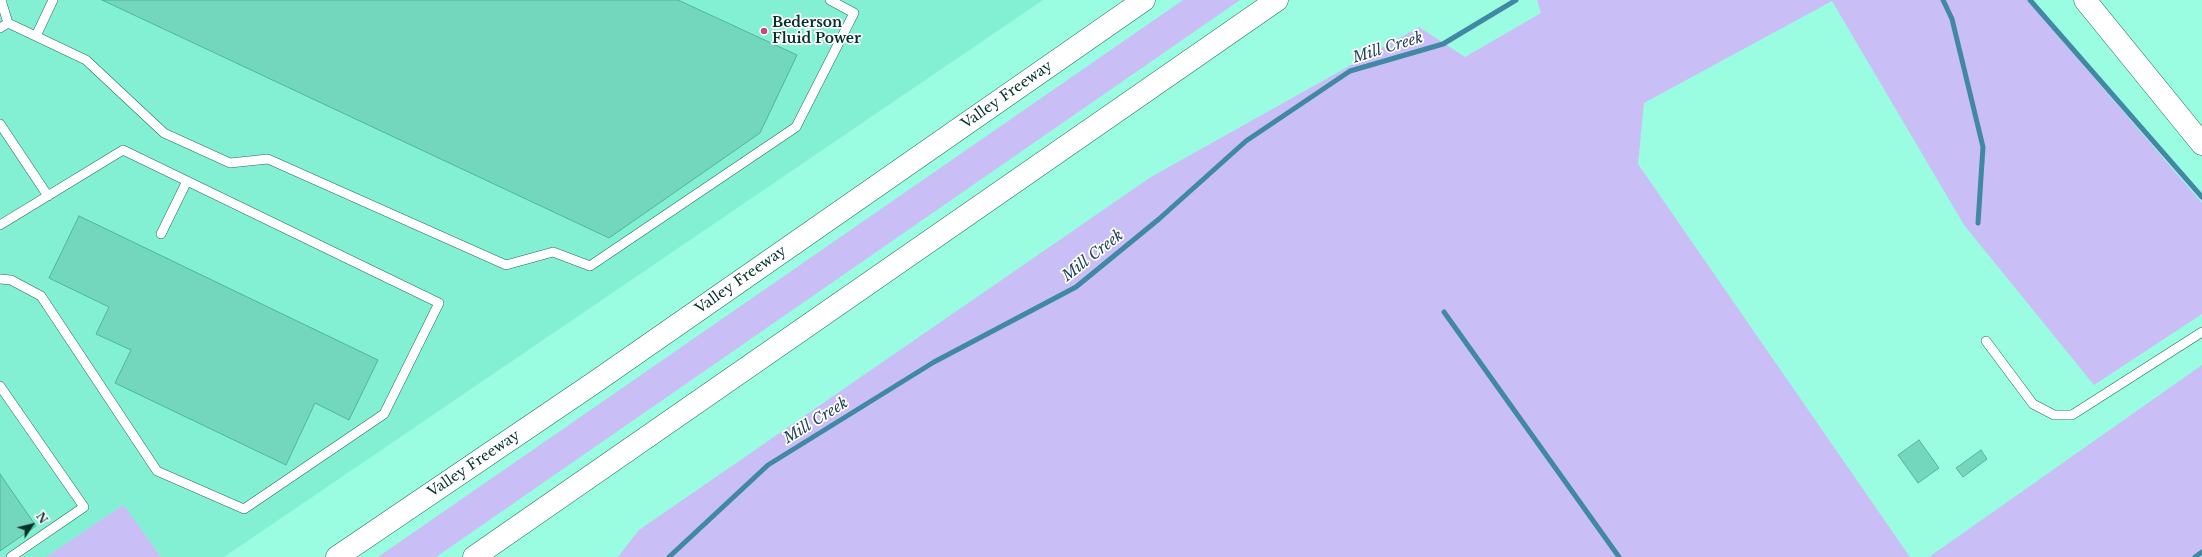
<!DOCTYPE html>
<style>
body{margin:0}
#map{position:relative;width:2202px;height:557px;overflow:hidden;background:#9afce1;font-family:"Libre Baskerville",serif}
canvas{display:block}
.north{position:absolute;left:12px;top:505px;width:40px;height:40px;-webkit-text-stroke:3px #fff;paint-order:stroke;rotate:55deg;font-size:11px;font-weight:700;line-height:16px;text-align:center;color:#053228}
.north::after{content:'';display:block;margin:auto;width:14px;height:18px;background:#053228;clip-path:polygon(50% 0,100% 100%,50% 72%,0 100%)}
</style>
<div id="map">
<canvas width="2202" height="557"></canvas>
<div class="north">N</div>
</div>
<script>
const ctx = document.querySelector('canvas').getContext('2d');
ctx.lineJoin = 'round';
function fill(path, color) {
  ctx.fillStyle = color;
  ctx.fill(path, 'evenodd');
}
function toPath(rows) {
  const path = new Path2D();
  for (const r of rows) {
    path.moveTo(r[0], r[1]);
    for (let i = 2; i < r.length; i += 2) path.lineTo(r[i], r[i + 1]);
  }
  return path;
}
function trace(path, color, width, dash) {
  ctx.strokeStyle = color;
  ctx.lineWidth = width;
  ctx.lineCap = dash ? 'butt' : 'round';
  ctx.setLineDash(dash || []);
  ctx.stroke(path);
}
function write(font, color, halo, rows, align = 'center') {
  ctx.font = font + ' "Libre Baskerville",serif';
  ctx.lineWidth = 3.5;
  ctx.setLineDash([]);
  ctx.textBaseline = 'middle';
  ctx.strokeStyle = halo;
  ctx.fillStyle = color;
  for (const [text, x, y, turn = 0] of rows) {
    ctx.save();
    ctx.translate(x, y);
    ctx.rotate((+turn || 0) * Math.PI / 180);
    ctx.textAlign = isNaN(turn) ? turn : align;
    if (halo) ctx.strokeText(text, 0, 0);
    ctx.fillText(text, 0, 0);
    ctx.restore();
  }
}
const built = toPath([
 [0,0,1043,0,224,557,161,557,123,505,51,557,0,557]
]);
const green = toPath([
 [1183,0,1240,0,436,557,378,557],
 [1537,0,2027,0,2202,203,2202,314,2094,385,1964,225,1832,1,1644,103,1638,164,1910,557,618,557,639,530,1151,177,1419,27,1465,57,1541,13],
 [2202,365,2202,557,1929,557],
 [123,504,161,557,46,557,123,505]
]);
const stream = toPath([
 [1943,0,1952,19,1983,147,1978,223],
 [2030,0,2202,197],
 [1444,312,1619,557],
 [669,557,768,465,934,362,1076,287,1159,219,1246,141,1350,71,1443,44,1516,0],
 [2195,557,2202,552]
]);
const building = toPath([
 [102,0,678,0,797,55,760,133,609,238,102,0],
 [79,216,378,360,349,420,315,403,286,465,115,383,131,350,96,334,109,307,49,278,79,216],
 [1919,440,1939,468,1918,483,1898,455,1919,440],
 [1981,450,1987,459,1963,477,1956,468,1981,450],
 [0,474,36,526,0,551,0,474]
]);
const service = toPath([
 [1,0,8,23],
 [0,28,8,23,86,60,164,133,230,163,268,159,506,265,553,252,590,266,796,127,854,13,830,0],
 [36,36,53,0],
 [0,124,48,196],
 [0,225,123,150,439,303,384,414,244,509,157,471,41,296,11,280,0,279],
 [161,234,187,181],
 [1986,341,2033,404,2054,415,2072,415,2202,332],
 [0,386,84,507,11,557]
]);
const secondary = toPath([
 [2085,0,2202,144]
]);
const motorway = toPath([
 [337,557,598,380,1144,0],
 [474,557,1277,0]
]);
const markers = [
 [764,31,4,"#cb4586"]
];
const poiNames = [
 ["Bederson",772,23],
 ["Fluid Power",772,39]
];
const streetNames = [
 ["Valley Freeway",1007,95,-35],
 ["Valley Freeway",741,280,-35],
 ["Valley Freeway",474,464,-34]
];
const waterNames = [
 ["Mill Creek",1388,48,-17],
 ["Mill Creek",1093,256,-38],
 ["Mill Creek",816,421,-32]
];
fill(built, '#83f0d4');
fill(green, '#cabef7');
trace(stream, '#4088a4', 5);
fill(building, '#72d7bd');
trace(building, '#52b59c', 1);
trace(service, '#216f5d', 10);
trace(secondary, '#216f5d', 23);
trace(motorway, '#216f5d', 23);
trace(service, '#fff', 9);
trace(secondary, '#fff', 22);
trace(motorway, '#fff', 22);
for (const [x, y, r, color] of markers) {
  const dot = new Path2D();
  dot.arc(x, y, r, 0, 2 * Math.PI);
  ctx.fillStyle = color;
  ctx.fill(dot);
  trace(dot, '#fff', 1.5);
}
write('bold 14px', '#053228', '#fff', poiNames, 'left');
write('14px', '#053228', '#fff', streetNames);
write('italic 15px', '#214558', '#fff', waterNames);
</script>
